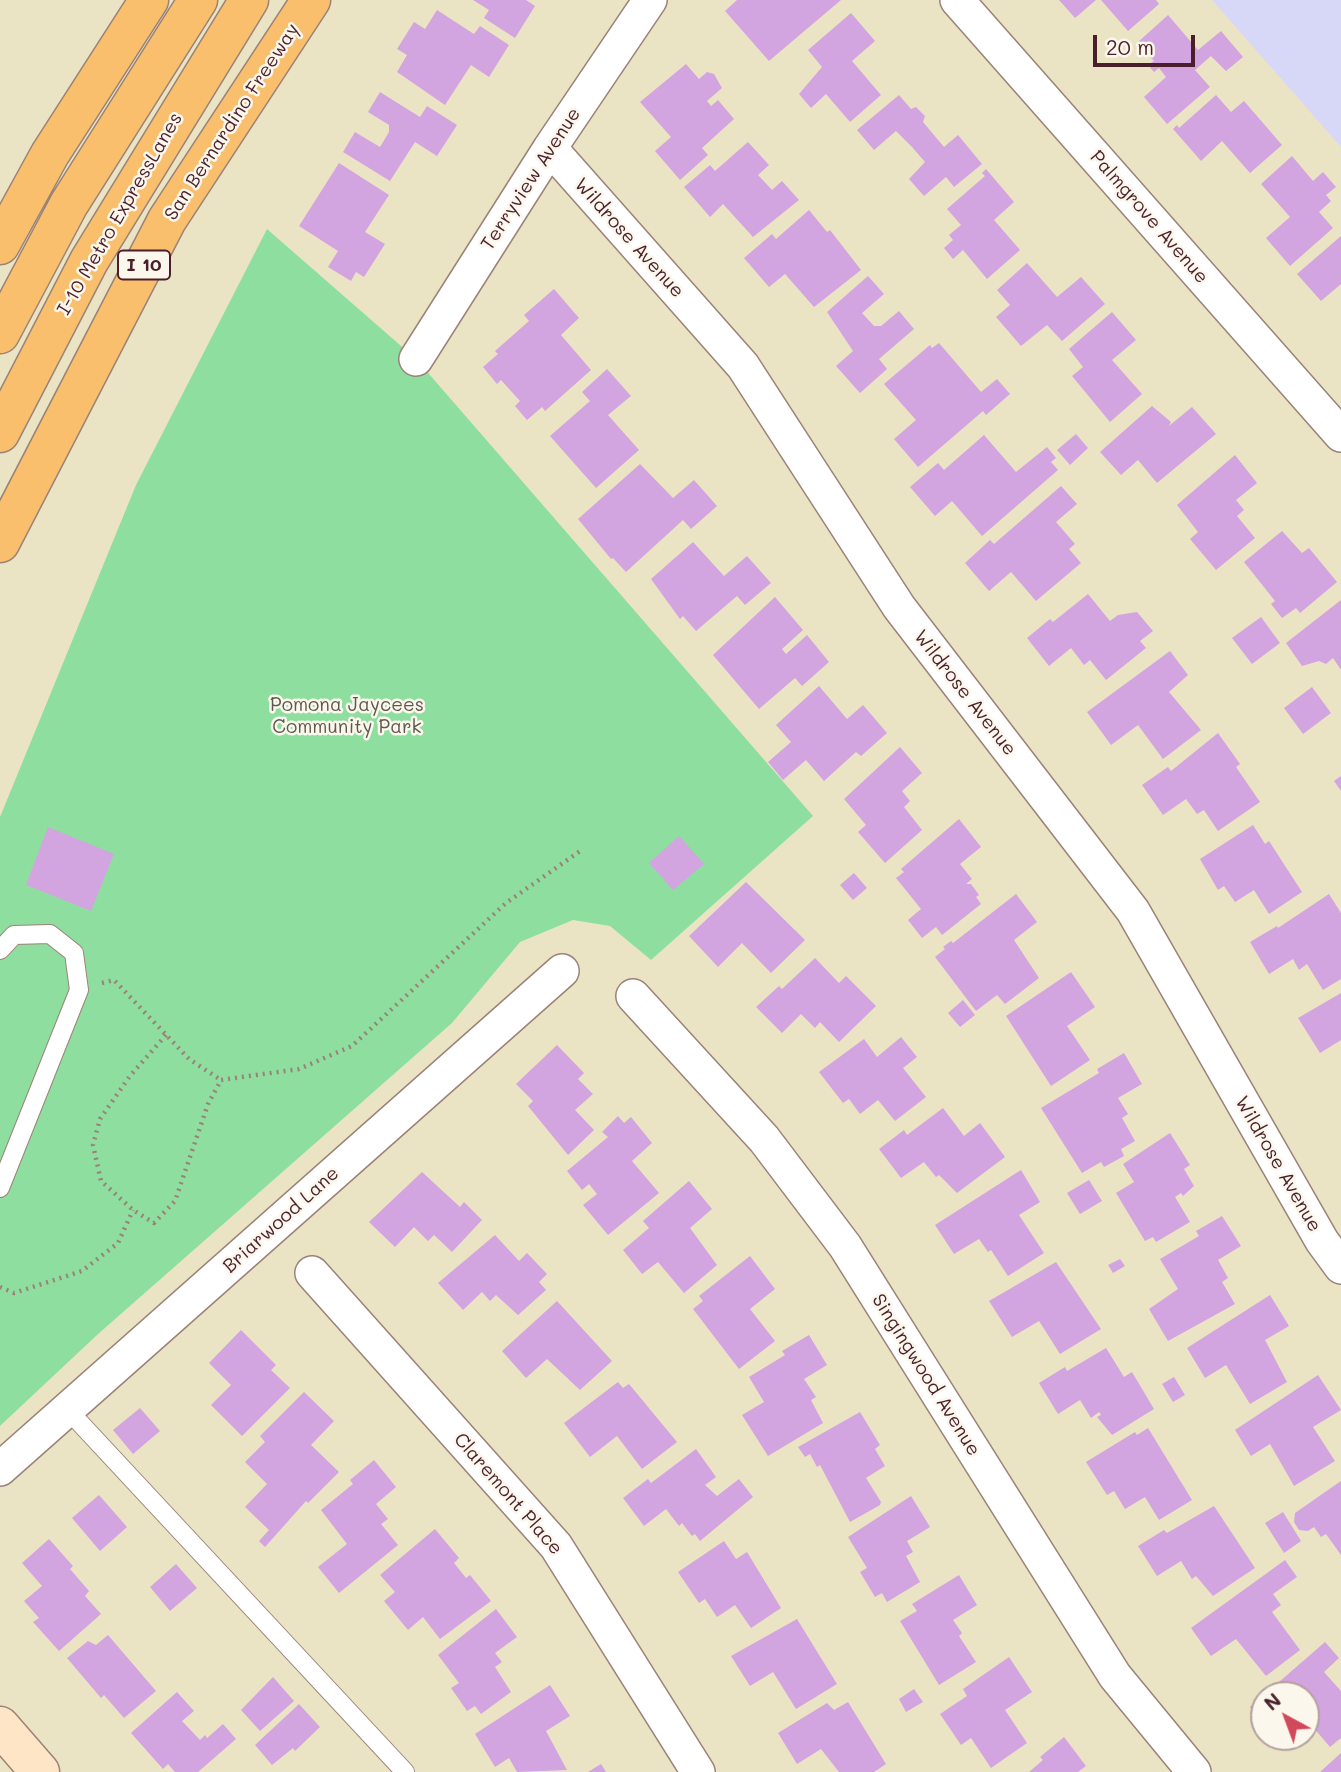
<!DOCTYPE html>
<style>
body{margin:0}
#map{position:relative;width:1341px;height:1772px;overflow:hidden;background:#ebe4c4;font-family:Mali,sans-serif}
canvas{display:block}
.north{position:absolute;left:1250px;top:1681px;width:70px;height:70px;box-sizing:border-box;background:#fbf7ec;border:2px solid #b4a19f;border-radius:50%;rotate:319deg;font-size:19px;font-weight:700;line-height:28px;text-align:center;color:#4a1f2b}
.north::after{content:'';display:block;margin:auto;width:24px;height:32px;background:#d1495b;clip-path:polygon(50% 0,100% 100%,50% 72%,0 100%)}
.scale{position:absolute;left:1093px;top:35px;width:102px;height:32px;box-sizing:border-box;border:4px solid #4a1f2b;border-top:0;padding-left:9px;font-size:21px;line-height:24px;white-space:nowrap;color:#4a1f2b;-webkit-text-stroke:5px #fbf7ec;paint-order:stroke}
</style>
<div id="map">
<canvas width="1341" height="1772"></canvas>
<div class="north">N</div>
<div class="scale">20 m</div>
</div>
<script>
const ctx = document.querySelector('canvas').getContext('2d');
ctx.lineJoin = 'round';
function fill(path, color) {
  ctx.fillStyle = color;
  ctx.fill(path, 'evenodd');
}
function toPath(rows) {
  const path = new Path2D();
  for (const r of rows) {
    path.moveTo(r[0], r[1]);
    for (let i = 2; i < r.length; i += 2) path.lineTo(r[i], r[i + 1]);
  }
  return path;
}
function trace(path, color, width, dash) {
  ctx.strokeStyle = color;
  ctx.lineWidth = width;
  ctx.lineCap = dash ? 'butt' : 'round';
  ctx.setLineDash(dash || []);
  ctx.stroke(path);
}
function write(font, color, halo, rows, align = 'center') {
  ctx.font = font + ' Mali,sans-serif';
  ctx.lineWidth = 5;
  ctx.setLineDash([]);
  ctx.textBaseline = 'middle';
  ctx.strokeStyle = halo;
  ctx.fillStyle = color;
  for (const [text, x, y, turn = 0] of rows) {
    ctx.save();
    ctx.translate(x, y);
    ctx.rotate((+turn || 0) * Math.PI / 180);
    ctx.textAlign = isNaN(turn) ? turn : align;
    if (halo) ctx.strokeText(text, 0, 0);
    ctx.fillText(text, 0, 0);
    ctx.restore();
  }
}
const built = toPath([
 [1212,0,1341,0,1341,147]
]);
const green = toPath([
 [267,229,416,359,813,816,651,960,610,926,573,920,520,942,452,1023,97,1335,0,1426,0,817,136,485]
]);
const building = toPath([
 [473,0,526,0,535,6,515,38,484,18,489,10],
 [737,0,841,0,769,61,725,11],
 [1059,0,1096,0,1075,18],
 [1101,0,1156,0,1159,4,1128,31],
 [437,10,474,34,480,26,509,45,489,77,471,65,445,105,397,72,407,55,397,49,414,22,425,29],
 [851,13,875,41,852,61,881,95,850,122,826,94,811,108,799,94,822,67,808,50],
 [1168,15,1198,50,1221,31,1243,57,1226,71,1211,56,1195,70,1210,87,1167,124,1144,97,1166,77,1159,68,1154,72,1148,65,1154,61,1137,43],
 [686,64,699,79,707,72,714,74,722,88,707,101,711,106,718,100,734,119,702,148,708,155,680,180,655,151,671,137,640,102],
 [380,92,420,117,427,106,457,125,437,156,415,142,390,181,343,152,355,132,380,147,389,132,389,125,368,112],
 [899,95,911,109,916,107,925,116,923,122,944,147,958,135,982,164,954,187,946,177,924,196,909,179,925,162,912,147,896,131,874,150,857,130],
 [1216,95,1231,112,1244,101,1282,145,1250,173,1222,141,1201,161,1173,129,1177,125,1179,128],
 [748,142,769,165,758,175,772,190,782,181,799,200,753,237,723,204,710,217,684,187,710,165,715,171],
 [1292,156,1313,181,1323,172,1336,187,1326,195,1331,201,1319,212,1333,228,1290,266,1266,238,1290,217,1261,184],
 [339,163,389,195,365,232,385,244,364,277,356,272,351,281,328,267,338,251,299,226],
 [986,169,1014,202,994,220,1020,250,987,279,963,250,953,259,944,248,953,240,949,235,961,225,947,209,985,176,982,173],
 [809,210,827,232,830,230,861,270,814,307,785,274,769,287,744,258,772,234,776,239],
 [1341,236,1341,284,1321,301,1297,274],
 [1027,263,1057,297,1081,277,1105,304,1062,341,1047,325,1021,346,996,317,1010,305,997,290],
 [868,276,884,294,862,313,874,326,881,326,899,311,914,329,879,359,887,369,860,393,836,366,853,351,827,312],
 [554,289,579,318,561,335,591,370,545,411,542,407,527,420,515,406,520,401,501,380,497,384,483,367,498,354,495,351,529,321,524,315],
 [1112,312,1136,340,1112,360,1142,394,1110,422,1072,376,1083,367,1069,349],
 [939,343,981,392,997,379,1010,394,986,415,983,411,918,467,894,439,916,420,884,384,930,345,932,348],
 [607,369,631,396,608,415,639,450,596,488,550,436,590,401,582,392],
 [1152,406,1171,422,1169,426,1192,407,1216,434,1157,483,1138,460,1121,475,1100,452],
 [1076,434,1088,448,1070,465,1057,450],
 [984,435,1016,472,1047,447,1056,458,1051,462,1058,470,982,536,952,501,935,516,910,487,938,463,944,470],
 [1235,455,1257,483,1236,500,1244,510,1237,516,1255,538,1216,570,1190,539,1198,532,1177,505],
 [640,464,673,498,694,480,717,506,691,529,683,520,626,572,613,558,611,559,578,519],
 [1061,486,1077,504,1056,522,1075,544,1069,549,1081,563,1036,601,1011,572,989,591,965,563,990,540,994,544],
 [1282,531,1302,553,1309,548,1337,582,1300,613,1296,608,1282,618,1271,604,1275,601,1244,562],
 [693,542,724,576,747,556,771,583,745,605,737,596,696,631,683,616,680,619,651,579],
 [1088,594,1110,621,1118,615,1137,612,1153,631,1140,641,1146,648,1106,680,1090,660,1084,665,1071,648,1049,666,1027,638,1050,619,1053,622],
 [775,597,803,630,782,649,786,654,807,635,829,662,802,686,795,678,759,709,713,655],
 [1341,600,1341,670,1333,658,1326,664,1319,661,1302,666,1286,643],
 [1261,617,1280,643,1252,664,1232,638],
 [1170,651,1188,675,1169,692,1201,730,1163,759,1138,725,1111,745,1087,712],
 [819,686,847,719,863,705,887,733,861,756,856,752,824,781,806,760,783,780,768,762,791,742,776,725],
 [1312,687,1331,713,1303,734,1284,708],
 [1218,733,1240,764,1236,767,1260,802,1218,831,1204,810,1197,814,1186,799,1163,815,1142,785,1168,767,1171,771],
 [900,747,922,773,902,791,910,801,904,807,922,830,885,863,858,832,866,825,844,799],
 [1341,776,1341,791,1334,781],
 [959,819,981,847,960,864,972,879,966,884,971,884,979,895,976,897,981,904,942,935,936,927,922,938,908,920,921,909,896,878,904,872,901,869],
 [1253,825,1265,844,1269,841,1302,892,1269,914,1254,890,1235,902,1224,886,1218,890,1200,859],
 [48,827,114,854,91,911,26,885],
 [679,836,704,864,673,890,649,863],
 [854,873,867,888,853,900,840,885],
 [746,882,805,940,771,973,742,943,718,967,689,936],
 [1016,894,1037,922,1014,940,1039,978,1005,1004,997,995,976,1011,935,957,945,949,943,947,951,941,953,943],
 [1329,894,1341,913,1341,979,1323,990,1307,964,1299,970,1293,959,1269,974,1250,942,1277,926,1278,928],
 [815,958,839,983,846,976,876,1006,839,1042,820,1022,815,1028,801,1014,782,1033,756,1007,779,986,782,989],
 [1071,972,1095,1007,1067,1026,1090,1060,1051,1086,1006,1016],
 [1341,993,1341,1040,1320,1053,1298,1018],
 [963,1000,975,1015,960,1027,948,1013],
 [901,1037,917,1057,903,1068,926,1097,895,1121,878,1100,860,1114,849,1099,843,1103,819,1072,864,1039,877,1057],
 [557,1045,584,1073,578,1079,593,1094,575,1110,594,1130,568,1155,528,1106,533,1101,516,1084],
 [1124,1053,1142,1084,1118,1098,1128,1114,1122,1118,1135,1141,1121,1149,1124,1156,1104,1167,1101,1162,1082,1173,1041,1108,1099,1073,1097,1069],
 [943,1108,964,1136,980,1123,1005,1157,957,1193,939,1175,936,1177,924,1162,901,1178,879,1149,904,1130,907,1135],
 [618,1116,624,1123,631,1117,652,1143,632,1161,659,1193,608,1235,583,1205,597,1194,589,1184,582,1190,567,1171,608,1137,602,1132],
 [1170,1133,1190,1165,1184,1169,1194,1186,1183,1196,1181,1193,1175,1197,1190,1222,1156,1242,1153,1237,1145,1241,1116,1193,1134,1182,1123,1164],
 [1021,1170,1040,1202,1019,1215,1044,1253,1008,1276,991,1250,988,1252,979,1239,954,1254,935,1225],
 [422,1172,460,1207,464,1202,482,1220,452,1252,434,1235,428,1241,414,1227,395,1247,369,1222],
 [1089,1180,1102,1201,1080,1214,1067,1193],
 [689,1181,712,1209,690,1228,717,1265,684,1293,658,1262,642,1274,623,1250,649,1228,643,1221],
 [1222,1216,1241,1246,1218,1260,1228,1278,1222,1282,1235,1304,1168,1341,1149,1309,1178,1289,1160,1259,1199,1236,1196,1231],
 [495,1235,519,1261,527,1253,547,1274,539,1282,546,1290,518,1315,496,1295,490,1301,482,1292,463,1310,438,1283],
 [750,1256,775,1289,750,1309,775,1341,739,1369,693,1309,703,1301,699,1296],
 [1120,1259,1125,1266,1113,1273,1108,1265],
 [1056,1262,1101,1329,1060,1354,1039,1321,1012,1337,989,1301],
 [1270,1295,1289,1326,1265,1340,1287,1382,1250,1404,1226,1365,1205,1378,1187,1348],
 [557,1301,612,1361,580,1390,547,1359,526,1378,502,1351],
 [241,1330,276,1365,271,1370,290,1388,242,1436,211,1405,231,1385,209,1363],
 [809,1335,827,1365,804,1379,816,1397,811,1400,823,1423,768,1456,742,1415,764,1402,749,1377,785,1355,782,1351],
 [1106,1348,1124,1377,1132,1372,1154,1409,1112,1435,1097,1417,1101,1415,1099,1412,1091,1418,1080,1400,1058,1414,1039,1383,1065,1367,1067,1371],
 [1318,1375,1341,1410,1313,1427,1335,1461,1294,1486,1270,1444,1251,1456,1235,1430],
 [1174,1377,1185,1395,1173,1402,1162,1384],
 [618,1382,623,1388,629,1384,677,1442,642,1469,617,1436,590,1457,564,1423],
 [304,1392,334,1421,311,1445,339,1472,308,1503,306,1501,265,1547,259,1541,269,1530,245,1507,267,1484,245,1462,265,1442,260,1436],
 [140,1408,160,1431,133,1454,113,1430],
 [860,1412,880,1445,875,1449,885,1466,866,1478,881,1502,880,1505,850,1522,820,1465,817,1467,810,1454,805,1457,798,1447],
 [1148,1428,1192,1500,1159,1520,1145,1497,1125,1509,1114,1491,1107,1495,1086,1462,1135,1432,1137,1435],
 [696,1449,716,1477,705,1485,717,1496,739,1479,753,1497,700,1541,695,1534,692,1536,682,1523,679,1526,666,1509,644,1526,623,1498,648,1479,651,1483],
 [374,1460,396,1487,376,1504,388,1519,381,1524,398,1545,339,1593,318,1567,347,1544,321,1510,353,1484,350,1480],
 [1341,1481,1341,1555,1326,1534,1321,1537,1314,1527,1308,1531,1299,1530,1294,1522,1295,1513],
 [99,1495,127,1527,100,1551,72,1518],
 [911,1496,930,1527,907,1541,913,1552,906,1556,920,1582,887,1602,882,1593,875,1597,860,1572,867,1568,848,1537],
 [1214,1506,1255,1568,1213,1596,1196,1576,1192,1579,1181,1561,1157,1576,1138,1546,1164,1530,1167,1533],
 [1283,1512,1301,1541,1284,1553,1265,1523],
 [435,1529,459,1558,454,1563,466,1578,470,1575,491,1601,440,1639,423,1617,408,1630,384,1601,395,1592,380,1575],
 [49,1539,73,1566,70,1569,89,1591,85,1596,101,1614,59,1651,33,1622,39,1618,24,1601,42,1586,22,1563],
 [724,1541,736,1559,747,1552,781,1608,751,1628,735,1605,717,1617,705,1599,699,1603,678,1572],
 [1285,1560,1297,1577,1273,1594,1281,1605,1272,1612,1300,1650,1266,1676,1236,1639,1211,1656,1191,1628],
 [176,1564,197,1588,170,1611,150,1587],
 [959,1575,977,1605,953,1620,962,1633,959,1636,976,1662,939,1685,900,1621,917,1611,912,1604],
 [496,1609,517,1637,495,1653,502,1662,495,1667,511,1692,481,1714,475,1706,467,1711,451,1688,459,1683,438,1655],
 [797,1619,837,1684,796,1709,773,1672,750,1686,731,1656],
 [108,1635,156,1691,124,1718,104,1695,101,1698,67,1658,88,1641,96,1645],
 [1325,1642,1339,1658,1324,1672,1341,1691,1341,1738,1330,1747,1306,1719,1306,1695,1264,1695],
 [1009,1657,1032,1692,1005,1710,1027,1743,991,1768,971,1738,961,1745,940,1714,967,1696,963,1689],
 [273,1677,294,1701,260,1731,241,1710],
 [550,1685,570,1716,546,1731,567,1770,517,1772,509,1758,495,1767,475,1734],
 [914,1689,923,1702,906,1712,899,1699],
 [177,1692,194,1711,182,1721,200,1740,205,1735,207,1738,223,1724,236,1739,198,1772,175,1772,168,1764,163,1769,131,1733],
 [1264,1695,1264,1723,1250,1707],
 [848,1702,886,1764,874,1772,839,1772,821,1749,797,1764,778,1733,827,1703,834,1710],
 [299,1704,320,1727,295,1751,293,1748,272,1765,255,1745],
 [1064,1737,1086,1766,1078,1772,1029,1772,1043,1760,1040,1757],
 [1341,1753,1341,1772,1320,1772],
 [601,1764,606,1772,588,1772]
]);
const path = toPath([
 [102,983,114,980,189,1059,221,1080],
 [166,1035,130,1076,100,1119,93,1145,101,1181,133,1210,154,1223,175,1201,208,1104,221,1080,299,1069,352,1046,506,903,583,849],
 [0,1287,14,1293,82,1271,118,1243,133,1210]
]);
const service = toPath([
 [0,950,14,935,50,934,74,953,79,990,0,1188],
 [67,1409,405,1772]
]);
const minor = toPath([
 [957,0,1341,435],
 [550,148,743,366,899,607,1133,911,1322,1241,1341,1267],
 [416,359,550,148,650,0],
 [633,996,764,1139,845,1246,1115,1676,1194,1772],
 [312,1273,556,1546,698,1772],
 [0,1469,562,971]
]);
const secondary = toPath([
 [0,1726,40,1772]
]);
const motorway = toPath([
 [0,245,50,154,149,0],
 [0,334,69,204,198,0],
 [0,433,89,261,249,0],
 [0,543,167,220,311,0]
]);
const shields = [
 [144,265,52]
];
const shieldNames = [
 ["I 10",144,265]
];
const streetNames = [
 ["San Bernardino Freeway",232,122,-57],
 ["Terryview Avenue",531,179,-57],
 ["I-10 Metro ExpressLanes",120,214,-60],
 ["Palmgrove Avenue",1149,217,49],
 ["Wildrose Avenue",629,238,48],
 ["Wildrose Avenue",965,693,52],
 ["Wildrose Avenue",1278,1164,60],
 ["Briarwood Lane",281,1220,-42],
 ["Singingwood Avenue",926,1375,58],
 ["Claremont Place",508,1494,49]
];
const parkNames = [
 ["Pomona Jaycees",347,705],
 ["Community Park",347,727]
];
fill(built, '#d7d7f8');
fill(green, '#8edf9f');
fill(building, '#d2a4e0');
trace(service, '#9a8278', 20);
trace(minor, '#9a8278', 36);
trace(secondary, '#9a8278', 41);
trace(motorway, '#9a8278', 41);
trace(path, '#9a8278', 4.5, [2, 5]);
trace(service, '#fff', 18);
trace(minor, '#fff', 33);
trace(secondary, '#fde5c5', 38);
trace(motorway, '#f9bf6d', 38);
for (const [x, y, w] of shields) {
  const box = new Path2D();
  box.roundRect(x - w / 2, y - 14.5, w, 29, 5);
  ctx.fillStyle = '#fbf7ec';
  ctx.fill(box);
  trace(box, '#4a1f2b', 2);
}
write('bold 18px', '#4a1f2b', null, shieldNames);
write('19px', '#4a1f2b', '#fbf7ec', streetNames);
write('19px', '#5e594e', '#fbf7ec', parkNames);
</script>
